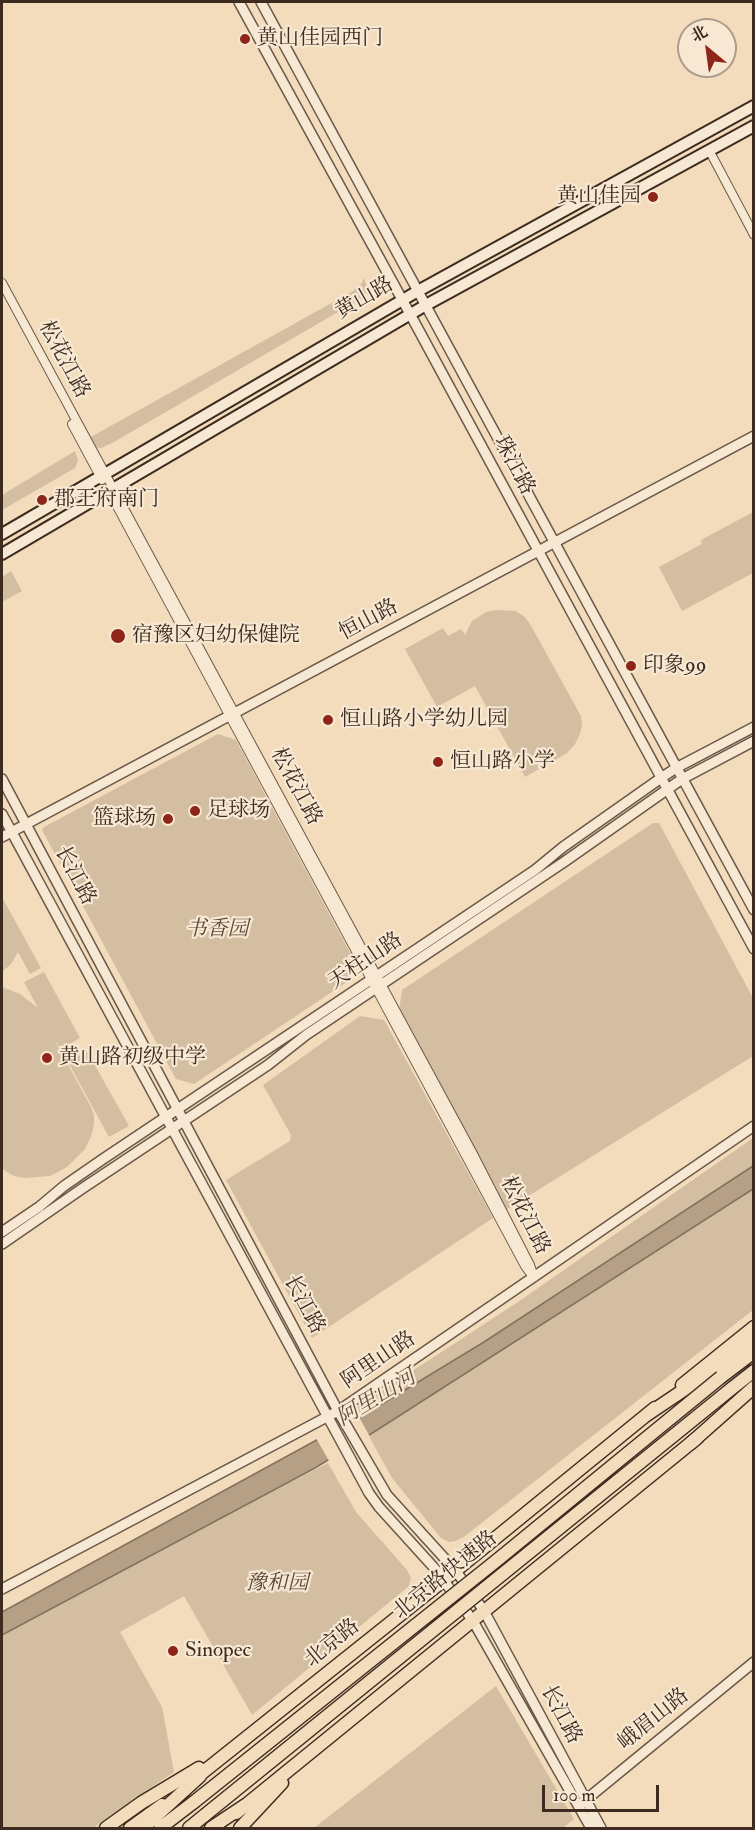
<!DOCTYPE html>
<meta charset="utf-8">
<style>
body{margin:0}
#map{position:relative;width:755px;height:1830px;overflow:hidden;background:#f2dcbb;font-family:"IM FELL Double Pica","Noto Serif SC",serif}
canvas{display:block}
.frame{position:absolute;inset:0;border:3px solid #3e2b20;pointer-events:none}
.north{position:absolute;left:677px;top:18px;width:60px;height:60px;box-sizing:border-box;background:#f7e8d3;border:2px solid #ad9c8b;border-radius:50%;rotate:331deg;font-size:16px;font-weight:700;line-height:24px;text-align:center;color:#3e2b20}
.north::after{content:'';display:block;margin:auto;width:21px;height:27px;background:#8f2418;clip-path:polygon(50% 0,100% 100%,50% 72%,0 100%)}
.scale{position:absolute;left:542px;top:1785px;width:117px;height:27px;box-sizing:border-box;border:3px solid #3e2b20;border-top:0;padding-left:8px;font-size:18px;line-height:21px;white-space:nowrap;color:#3e2b20;-webkit-text-stroke:4px #f7e8d3;paint-order:stroke}
</style>
<div id="map">
<canvas width="755" height="1830"></canvas>
<div class="frame"></div>
<div class="north">北</div>
<div class="scale">100 m</div>
</div>
<script>
const ctx = document.querySelector('canvas').getContext('2d');
ctx.lineJoin = 'round';
function fill(path, color) {
  ctx.fillStyle = color;
  ctx.fill(path, 'evenodd');
}
function toPath(rows) {
  const path = new Path2D();
  for (const r of rows) {
    path.moveTo(r[0], r[1]);
    for (let i = 2; i < r.length; i += 2) path.lineTo(r[i], r[i + 1]);
  }
  return path;
}
function trace(path, color, width, dash) {
  ctx.strokeStyle = color;
  ctx.lineWidth = width;
  ctx.lineCap = dash ? 'butt' : 'round';
  ctx.setLineDash(dash || []);
  ctx.stroke(path);
}
function write(font, color, halo, rows, align = 'center') {
  ctx.font = font + ' "IM FELL Double Pica","Noto Serif SC",serif';
  ctx.lineWidth = 4.5;
  ctx.setLineDash([]);
  ctx.textBaseline = 'middle';
  ctx.strokeStyle = halo;
  ctx.fillStyle = color;
  for (const [text, x, y, turn = 0] of rows) {
    ctx.save();
    ctx.translate(x, y);
    ctx.rotate((+turn || 0) * Math.PI / 180);
    ctx.textAlign = isNaN(turn) ? turn : align;
    if (halo) ctx.strokeText(text, 0, 0);
    ctx.fillText(text, 0, 0);
    ctx.restore();
  }
}
const green = toPath([
 [364,278,368,291,364,297,114,442,101,448,95,447,92,444,89,438,353,291,362,283],
 [75,451,78,461,75,468,2,510,2,495],
 [753,512,753,573,682,611,659,567,702,544,701,540],
 [11,571,22,591,2,602,2,577],
 [496,610,515,611,524,616,530,624,581,716,582,725,580,734,575,744,567,753,525,777,475,686,437,707,405,649,443,628,448,636,461,629,465,635,472,621,486,612],
 [218,734,236,740,355,962,350,980,194,1084,176,1079,42,830,44,827],
 [653,823,659,823,753,998,753,1056,506,1210,399,1011,402,990],
 [2,897,41,968,30,974,18,952,11,964,2,972],
 [44,972,80,1038,61,1049,54,1039,91,1107,94,1115,94,1124,92,1134,85,1149,67,1167,50,1176,25,1178,14,1176,2,1169,2,987,20,994,38,1008,24,982],
 [360,1016,384,1020,493,1218,312,1338,226,1180,290,1141,291,1135,263,1085],
 [87,1051,129,1126,109,1137,68,1062],
 [753,1138,753,1310,465,1536,456,1541,449,1542,441,1538,392,1478,354,1409,518,1302],
 [328,1463,356,1512,407,1570,411,1578,409,1586,252,1715,184,1596,120,1632,162,1707,174,1772,93,1828,2,1828,2,1633,181,1538],
 [496,1686,574,1819,563,1828,314,1828]
]);
const water = toPath([
 [753,1166,753,1189,374,1432,315,1468,2,1635,2,1612,377,1407,484,1342,753,1166]
]);
const pier = toPath([
 [358,1415,370,1437,329,1461,316,1438]
]);
const minor = toPath([
 [709,150,754,235],
 [2,283,473,1154,530,1265,534,1277],
 [72,424,102,480],
 [111,495,525,1266,531,1274]
]);
const tertiary = toPath([
 [239,2,410,314,754,949],
 [261,2,754,910],
 [2,779,338,1411,387,1495,456,1571,484,1611,601,1828],
 [2,814,369,1493,379,1507,437,1571,473,1621,591,1828],
 [2,837,754,436],
 [2,1232,39,1207,64,1186,103,1159,535,870,563,847,661,778,676,768,754,727],
 [2,1244,83,1188,268,1065,306,1035,564,862,682,779,754,741],
 [2,1589,338,1411,754,1126],
 [582,1803,754,1662]
]);
const secondary = toPath([
 [2,534,418,291,754,106],
 [2,554,426,305,754,126]
]);
const primary = toPath([
 [682,1385,754,1327],
 [192,1781,444,1580,655,1408],
 [236,1813,697,1438],
 [106,1828,141,1803,199,1768],
 [130,1828,162,1805],
 [240,1828,282,1783]
]);
const trunk = toPath([
 [721,1377,754,1352],
 [731,1389,754,1371],
 [648,1414,706,1375,754,1338],
 [691,1443,754,1387],
 [143,1828,200,1776],
 [160,1828,194,1802],
 [189,1828,205,1815],
 [211,1828,244,1806]
]);
const trunkBridge = toPath([
 [194,1802,496,1561,721,1377],
 [205,1815,731,1389]
]);
const markers = [
 [245,39,6,"#8f2418"],
 [653,197,6,"#8f2418"],
 [42,500,6,"#8f2418"],
 [118,636,8,"#8f2418"],
 [631,666,6,"#8f2418"],
 [328,720,6,"#8f2418"],
 [438,762,6,"#8f2418"],
 [195,811,6,"#8f2418"],
 [168,819,6,"#8f2418"],
 [47,1058,6,"#8f2418"],
 [173,1651,6,"#8f2418"]
];
const poiNames = [
 ["黄山佳园西门",257,39],
 ["黄山佳园",641,197,"right"],
 ["郡王府南门",54,500],
 ["宿豫区妇幼保健院",132,636],
 ["印象99",643,666],
 ["恒山路小学幼儿园",340,720],
 ["恒山路小学",450,762],
 ["足球场",207,811],
 ["篮球场",156,819,"right"],
 ["黄山路初级中学",59,1058],
 ["Sinopec",185,1651]
];
const streetNames = [
 ["黄山路",365,299,-30],
 ["松花江路",63,360,62],
 ["珠江路",513,466,62],
 ["恒山路",369,621,-28],
 ["松花江路",295,787,62],
 ["长江路",74,876,62],
 ["天柱山路",366,962,-34],
 ["松花江路",524,1216,63],
 ["长江路",303,1305,62],
 ["阿里山路",379,1361,-34],
 ["北京路快速路",446,1576,-39],
 ["北京路",333,1644,-39],
 ["长江路",560,1715,62],
 ["峨眉山路",654,1720,-39]
];
const parkNames = [
 ["书香园",217,930],
 ["豫和园",277,1584]
];
const waterNames = [
 ["阿里山河",377,1399,-31]
];
fill(green, '#d3bea1');
fill(water, '#b5a086');
trace(water, '#85715d', 1.5);
fill(pier, '#f2dcbb');
trace(minor, '#6b5747', 10);
trace(tertiary, '#6b5747', 12);
trace(secondary, '#3e2b20', 14);
trace(primary, '#3e2b20', 15);
trace(trunk, '#3e2b20', 15);
trace(minor, '#f7e8d3', 8);
trace(tertiary, '#f7e8d3', 9);
trace(secondary, '#f7e8d3', 10);
trace(primary, '#f2dcbb', 12);
trace(trunk, '#f2dcbb', 12);
trace(trunkBridge, '#3e2b20', 15, []);
trace(trunkBridge, '#f2dcbb', 12);
for (const [x, y, r, color] of markers) {
  const dot = new Path2D();
  dot.arc(x, y, r, 0, 2 * Math.PI);
  ctx.fillStyle = color;
  ctx.fill(dot);
  trace(dot, '#f7e8d3', 2);
}
write('21px', '#3e2b20', '#f7e8d3', poiNames, 'left');
write('21px', '#3e2b20', '#f7e8d3', streetNames);
write('italic 21px', '#5c483a', '#f7e8d3', parkNames);
write('italic 22px', '#624e3f', '#f7e8d3', waterNames);
</script>
